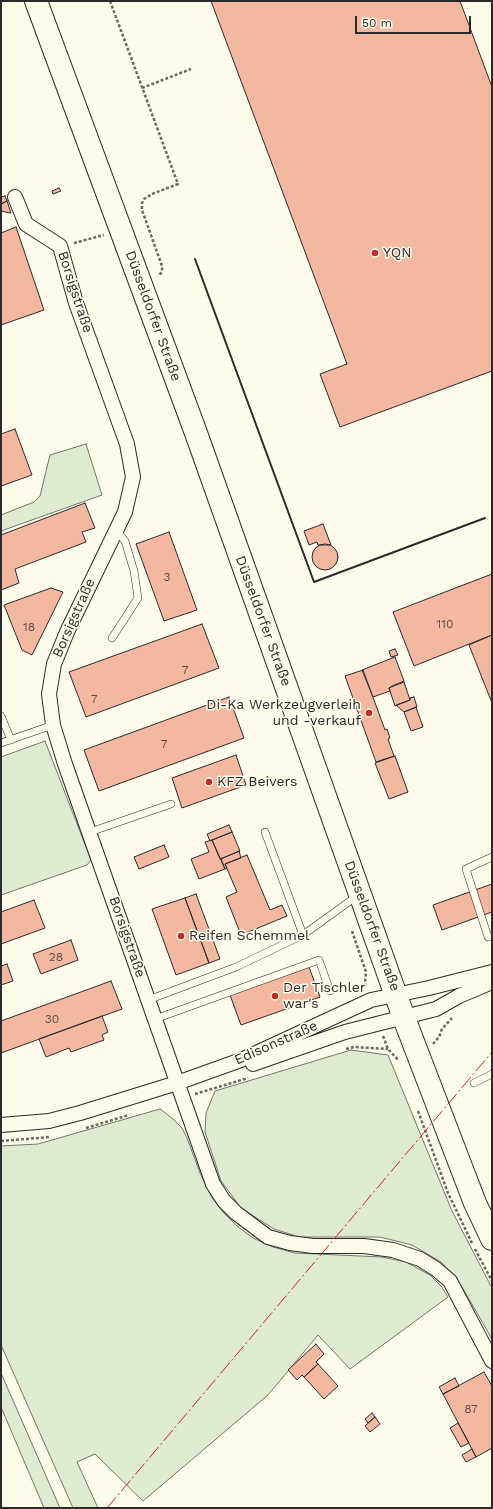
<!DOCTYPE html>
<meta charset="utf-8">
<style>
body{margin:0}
#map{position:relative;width:493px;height:1509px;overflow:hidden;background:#fdfbea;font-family:"Work Sans",sans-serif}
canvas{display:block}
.frame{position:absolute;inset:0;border:2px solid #2b2b2b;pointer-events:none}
.scale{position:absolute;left:355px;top:16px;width:116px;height:18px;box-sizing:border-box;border:2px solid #2b2b2b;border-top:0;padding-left:5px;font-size:12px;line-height:14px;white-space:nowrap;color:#2b2b2b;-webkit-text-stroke:3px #fdfbea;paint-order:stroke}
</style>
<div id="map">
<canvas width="493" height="1509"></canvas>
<div class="frame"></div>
<div class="scale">50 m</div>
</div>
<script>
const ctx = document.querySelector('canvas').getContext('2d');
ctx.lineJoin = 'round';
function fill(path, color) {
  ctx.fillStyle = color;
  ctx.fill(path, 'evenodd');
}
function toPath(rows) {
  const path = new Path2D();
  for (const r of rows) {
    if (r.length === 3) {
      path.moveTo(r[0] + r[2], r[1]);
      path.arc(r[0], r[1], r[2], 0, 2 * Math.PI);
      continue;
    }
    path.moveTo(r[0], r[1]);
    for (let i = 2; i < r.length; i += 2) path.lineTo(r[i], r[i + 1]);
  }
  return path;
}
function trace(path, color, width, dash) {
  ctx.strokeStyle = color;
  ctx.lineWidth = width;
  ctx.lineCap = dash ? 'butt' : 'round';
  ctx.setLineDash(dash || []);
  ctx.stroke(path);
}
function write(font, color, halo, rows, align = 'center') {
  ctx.font = font + ' "Work Sans",sans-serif';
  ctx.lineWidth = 3;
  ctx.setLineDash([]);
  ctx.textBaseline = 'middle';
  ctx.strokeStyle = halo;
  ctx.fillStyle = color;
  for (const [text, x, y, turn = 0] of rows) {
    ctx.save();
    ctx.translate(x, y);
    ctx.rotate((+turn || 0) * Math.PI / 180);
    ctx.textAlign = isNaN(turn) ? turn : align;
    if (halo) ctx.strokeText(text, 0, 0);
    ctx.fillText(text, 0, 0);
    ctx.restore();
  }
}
const green = toPath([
 [86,444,102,495,1,531,1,515,34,502,40,496,50,455,86,444],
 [45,741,91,860,87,865,1,895,1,757,45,741],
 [351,1050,388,1055,452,1211,492,1288,492,1339,462,1287,452,1274,441,1262,412,1245,380,1237,299,1237,274,1229,241,1208,221,1181,205,1132,206,1113,215,1091,351,1050],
 [160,1109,173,1119,182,1128,187,1138,200,1173,211,1196,222,1211,237,1226,253,1238,273,1247,295,1253,382,1257,406,1262,430,1275,441,1286,448,1297,350,1369,318,1335,268,1395,143,1501,95,1454,77,1462,98,1508,73,1508,1,1345,1,1146,38,1144,160,1109],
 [1,1373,60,1508,44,1508,1,1407,1,1373]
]);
const building = toPath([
 [211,1,460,1,492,87,492,371,340,427,320,374,347,364,211,1],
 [59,188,61,191,53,194,52,191,59,188],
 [5,196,7,201,1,204,1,197,5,196],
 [7,201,11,213,10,213,1,211,1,204,7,201],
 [16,227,44,310,1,325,1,233,16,227],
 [15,429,32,475,1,486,1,434,15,429],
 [85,503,95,528,82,532,86,542,15,569,19,583,1,590,1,535,85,503],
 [323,524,331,545,318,545,317,542,309,545,304,531,323,524],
 [169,532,197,610,164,621,136,544,169,532],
 [325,557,13],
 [492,574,492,635,414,666,393,612,492,574],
 [51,588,63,592,32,655,22,650,4,605,51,588],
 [202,624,219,668,86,717,69,672,202,624],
 [492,635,492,703,469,645,492,635],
 [395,649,398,655,391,657,389,651,395,649],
 [395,657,404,681,392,686,389,688,390,691,373,697,362,670,395,657],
 [363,670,385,730,387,729,390,738,388,739,394,756,376,762,345,676,363,670],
 [404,682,410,700,395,706,389,688,404,682],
 [229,697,244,738,99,791,84,750,229,697],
 [414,697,417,707,404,712,396,705,410,700,410,698,414,697],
 [416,707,423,727,411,731,404,712,416,707],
 [236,755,246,785,182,808,172,778,236,755],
 [395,756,408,792,389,799,375,763,395,756],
 [229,825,232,832,210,841,207,834,229,825],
 [232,832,240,851,220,859,212,840,232,832],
 [212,840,225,869,199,879,191,859,209,852,205,842,212,840],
 [164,845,169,857,139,869,134,857,164,845],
 [239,851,241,858,225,864,227,868,225,869,221,859,239,851],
 [247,855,270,910,282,905,287,916,241,935,226,897,237,892,225,864,247,855],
 [492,884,492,912,442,930,433,905,492,884],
 [196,894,220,959,209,963,185,898,196,894],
 [185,898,209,963,176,975,152,909,185,898],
 [34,900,45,928,1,944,1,912,34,900],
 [71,940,78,960,41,974,33,954,71,940],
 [7,964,13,981,1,985,1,966,7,964],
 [309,967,320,997,241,1025,230,995,309,967],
 [111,981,122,1009,1,1053,1,1021,111,981],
 [102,1016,108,1032,102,1035,104,1040,71,1052,69,1048,46,1057,39,1039,102,1016],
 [316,1344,324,1354,316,1362,318,1364,304,1377,302,1375,297,1380,288,1370,316,1344],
 [318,1364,338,1386,324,1399,304,1377,318,1364],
 [484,1372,492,1386,492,1448,476,1457,443,1394,484,1372],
 [455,1378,459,1386,443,1394,439,1387,455,1378],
 [372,1413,375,1417,368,1423,365,1419,372,1413],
 [375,1417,380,1424,370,1432,365,1426,375,1417],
 [458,1423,469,1443,461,1447,450,1428,458,1423],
 [472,1449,476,1457,466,1462,462,1455,472,1449]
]);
const path = toPath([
 [110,1,178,184,152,194,144,199,142,203,142,210,162,266,162,272,158,276],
 [142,88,191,69],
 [74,243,104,235],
 [352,931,366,972,365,983,366,988],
 [383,1036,388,1049,399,1061],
 [433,1044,439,1037,442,1029,452,1018],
 [346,1049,354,1047,388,1049],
 [195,1094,248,1078],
 [418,1111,448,1193,472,1243],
 [86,1128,129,1115],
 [1,1141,50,1137],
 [475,1249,492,1281]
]);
const lane = toPath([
 [112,638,138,598,134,571,125,541,116,530],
 [1,716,11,740],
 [1,743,53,725],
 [90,832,171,804],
 [265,832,303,935],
 [492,857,466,869,488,937,492,937],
 [148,1000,236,967,303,935,357,896],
 [155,1019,319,960,330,991],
 [474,1083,492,1074]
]);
const street = toPath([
 [15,197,26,224,60,246,76,303,127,444,133,477,125,512,67,632,54,664,49,694,53,725,65,764,213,1184,224,1201,236,1213,268,1237,290,1243,313,1246,364,1246,393,1250,420,1259,436,1269,450,1281,492,1361],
 [253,1064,345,1032,436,1009,459,996,492,982],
 [1,1125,49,1121,80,1113,177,1083,241,1060,371,1000,429,988,492,972]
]);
const primary = toPath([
 [36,1,196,433,404,1018,475,1203,492,1239]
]);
const wall = toPath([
 [195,259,314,582,485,518]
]);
const power = toPath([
 [107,1508,492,1052]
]);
const markers = [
 [375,253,4,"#c62828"],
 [369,713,4,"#c62828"],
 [209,782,4,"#c62828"],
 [181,936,4,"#c62828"],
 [275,996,4,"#c62828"]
];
const numberNames = [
 ["3",167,577],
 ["110",445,624],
 ["18",29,627],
 ["7",185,670],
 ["7",94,699],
 ["7",164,744],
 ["28",56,957],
 ["30",52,1019],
 ["87",471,1409]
];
const poiNames = [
 ["YQN",383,253],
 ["Di-Ka Werkzeugverleih",361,705,"right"],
 ["und -verkauf",361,721,"right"],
 ["KFZ Beivers",217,782],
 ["Reifen Schemmel",189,936],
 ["Der Tischler",283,988],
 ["war's",283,1004]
];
const streetNames = [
 ["Borsigstraße",75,292,72],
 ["Düsseldorfer Straße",153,316,70],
 ["Borsigstraße",74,618,-66],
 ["Düsseldorfer Straße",263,621,70],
 ["Düsseldorfer Straße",372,926,70],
 ["Borsigstraße",127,937,71],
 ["Edisonstraße",276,1043,-24]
];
fill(green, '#deebd1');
trace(green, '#74746e', 1);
fill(building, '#f2b8a0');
trace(building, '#2b2b2b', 1);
trace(lane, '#2b2b2b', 8);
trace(street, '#2b2b2b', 16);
trace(primary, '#2b2b2b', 24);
trace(path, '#6a6964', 2.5, [3, 2]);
trace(lane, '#fdfbea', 7);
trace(street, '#fdfbea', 14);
trace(primary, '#fdfbea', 22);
trace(wall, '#2b2b2b', 2);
trace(power, '#c62828', 1, [14, 3, 2, 3]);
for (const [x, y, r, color] of markers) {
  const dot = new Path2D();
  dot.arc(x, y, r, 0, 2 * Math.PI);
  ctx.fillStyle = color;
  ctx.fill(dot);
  trace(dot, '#fdfbea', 1.5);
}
write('12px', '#5d4e48', null, numberNames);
write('14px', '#2b2b2b', '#fdfbea', poiNames, 'left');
write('14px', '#2b2b2b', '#fdfbea', streetNames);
</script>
